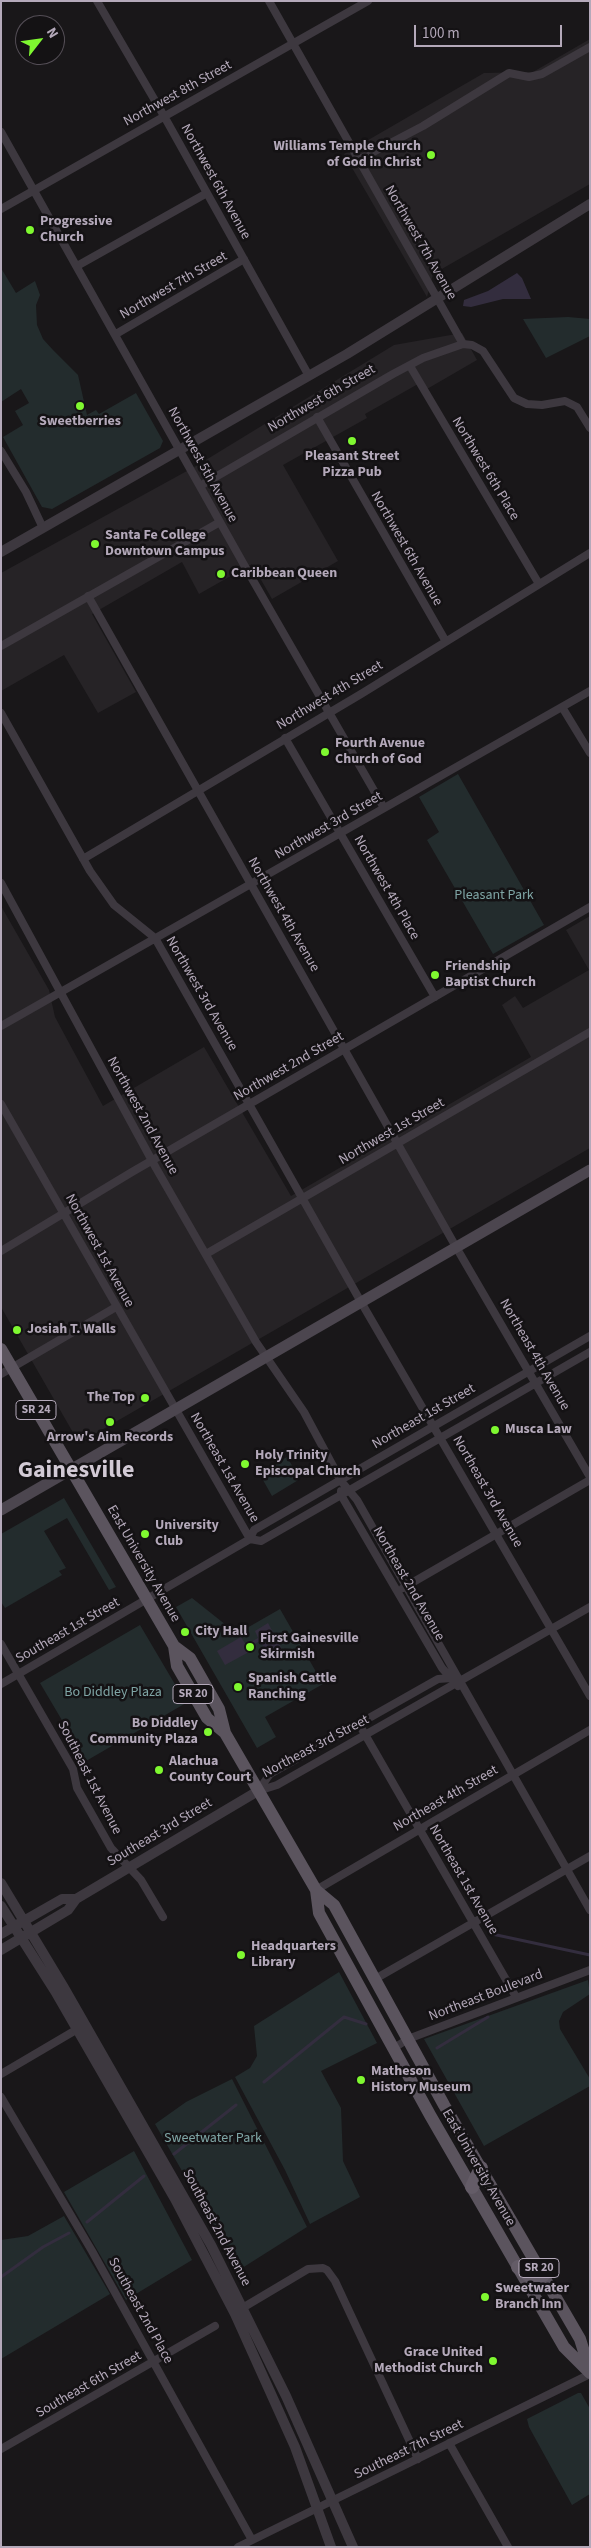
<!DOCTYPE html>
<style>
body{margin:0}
#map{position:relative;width:591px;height:2548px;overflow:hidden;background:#191719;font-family:"Source Sans 3",sans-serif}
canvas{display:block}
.frame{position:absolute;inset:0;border:2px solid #b4a9ba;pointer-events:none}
.north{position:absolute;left:15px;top:15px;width:50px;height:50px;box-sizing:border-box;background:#141214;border:1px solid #544e56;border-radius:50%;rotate:60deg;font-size:14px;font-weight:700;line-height:20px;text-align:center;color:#b4a9ba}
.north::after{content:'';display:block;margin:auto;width:18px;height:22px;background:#7ff830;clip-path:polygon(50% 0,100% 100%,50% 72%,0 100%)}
.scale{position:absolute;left:414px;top:25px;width:148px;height:22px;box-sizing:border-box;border:2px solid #b4a9ba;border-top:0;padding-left:6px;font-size:15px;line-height:18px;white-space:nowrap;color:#b4a9ba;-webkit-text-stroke:4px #141214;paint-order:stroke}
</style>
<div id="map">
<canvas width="591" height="2548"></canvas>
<div class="frame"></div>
<div class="north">N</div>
<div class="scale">100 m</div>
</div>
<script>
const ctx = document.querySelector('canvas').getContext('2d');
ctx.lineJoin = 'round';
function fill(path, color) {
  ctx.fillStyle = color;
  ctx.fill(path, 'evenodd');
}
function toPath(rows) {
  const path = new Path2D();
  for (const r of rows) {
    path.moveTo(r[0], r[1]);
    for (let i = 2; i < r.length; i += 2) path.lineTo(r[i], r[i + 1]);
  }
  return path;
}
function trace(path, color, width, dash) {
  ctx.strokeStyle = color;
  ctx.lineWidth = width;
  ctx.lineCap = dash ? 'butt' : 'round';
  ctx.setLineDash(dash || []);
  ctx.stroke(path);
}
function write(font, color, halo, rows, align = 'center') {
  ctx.font = font + ' "Source Sans 3",sans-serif';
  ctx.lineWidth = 5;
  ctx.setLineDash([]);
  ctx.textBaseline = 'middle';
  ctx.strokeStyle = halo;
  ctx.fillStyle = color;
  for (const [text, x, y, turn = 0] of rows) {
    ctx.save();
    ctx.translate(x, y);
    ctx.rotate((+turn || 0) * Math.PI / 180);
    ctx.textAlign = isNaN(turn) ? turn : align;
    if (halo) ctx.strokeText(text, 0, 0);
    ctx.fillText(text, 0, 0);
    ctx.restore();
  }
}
const built = toPath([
 [590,39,590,184,433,274,427,297,344,154,484,73,533,72],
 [462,333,477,360,427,389,418,384,365,414,367,418,283,465,338,561,272,599,252,564,199,594,182,562,92,614,136,692,98,713,64,655,1,691,1,573,196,466,394,345],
 [1,906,49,990,55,1017,103,1106,204,1047,291,1196,531,1057,502,1005,515,996,523,1008,589,970,566,930,590,916,590,1148,79,1443,1,1307]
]);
const green = toPath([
 [1,268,16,293,35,281,40,295,36,305,37,325,43,339,53,350,78,375,87,415,96,410,99,414,136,393,163,441,160,448,52,509,42,507,3,437,23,425,15,411,29,403,21,389,1,402],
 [568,317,590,319,590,336,546,358,523,319],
 [458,774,544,925,493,954,427,840,439,832,419,797],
 [287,1457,300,1479,272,1496,259,1473],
 [64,1498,116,1587,109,1590,67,1518,44,1531,66,1568,59,1571,62,1575,5,1608,1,1602,1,1534],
 [192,1598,226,1625,233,1636,280,1609,323,1684,265,1717,276,1737,257,1748,176,1607],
 [140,1625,186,1703,86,1761,40,1683],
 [339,1972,377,2043,321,2071,341,2108,343,2161,360,2197,310,2224,285,2170,235,2077,250,2068,257,2056,254,2026],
 [588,1980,590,1994,563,2012,559,2021,560,2029,590,2079,590,2086,484,2146,424,2039],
 [232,2079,307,2227,239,2270,155,2124,186,2102],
 [134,2151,192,2260,126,2300,64,2192],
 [64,2216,110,2294,1,2359,1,2240,28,2236],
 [578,2393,581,2393,590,2409,590,2494,572,2505,529,2427,527,2419]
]);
const water = toPath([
 [517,273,522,278,531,299,503,299,471,307,463,306,464,300,488,291],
 [268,1623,282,1649,269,1656,260,1641,247,1648,249,1652,225,1665,217,1651,241,1637,246,1645,258,1638,255,1631]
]);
const stream = toPath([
 [492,1934,590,1955],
 [437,2048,488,2017],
 [264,2082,344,2017,366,2024],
 [174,2154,236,2105],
 [87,2222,144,2176],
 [1,2277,43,2247,69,2233]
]);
const minor = toPath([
 [97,1,164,116,309,376],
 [269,1,463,344],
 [1,132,243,563,384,808],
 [358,160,423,126,509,73,529,77,542,74,590,47],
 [1,209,368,1],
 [77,266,207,193],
 [116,334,244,259],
 [410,366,539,584],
 [317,417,445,640],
 [1,451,26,492,43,528],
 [200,486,393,374,423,358,463,344,472,345,483,351,514,398,527,404,542,405,565,401,577,407,590,428],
 [88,596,456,1247,590,1477],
 [1,646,220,522],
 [562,707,590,753],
 [1,713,90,871,114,905,155,938,361,1302,590,1696],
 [285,738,435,997],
 [83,859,361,694,590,553],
 [1,883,156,1168,256,1342,304,1412,341,1481,357,1500,590,1910],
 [1,1026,590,691],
 [1,1104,250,1539],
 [1,1251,132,1172,590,907],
 [206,1254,590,1032],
 [1,1374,116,1307],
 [341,1491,341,1495,442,1668,458,1686],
 [250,1539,261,1541,590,1352],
 [403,1588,590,1480],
 [1,1644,73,1769,77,1788,111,1848,141,1880,163,1917],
 [1,1684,250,1539,254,1530,590,1336],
 [359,1724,516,1997],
 [258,1791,277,1785,590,1607],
 [258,1791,270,1774,438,1679,452,1678],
 [316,1890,590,1730],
 [375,1979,590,1856],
 [394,2048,408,2039,590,1970],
 [1,2074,81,2027],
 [1,2097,92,2251,252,2540],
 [239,2310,308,2269,323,2268,327,2270,335,2281,418,2459],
 [449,2443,508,2547],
 [1,2449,215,2326],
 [238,2547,590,2374]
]);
const tertiary = toPath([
 [1,552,347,354,590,204],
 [1,1883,63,1986,211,2245,286,2396,353,2547],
 [1,1906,55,1991,175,2199,235,2314,295,2447,331,2547],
 [1,1934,62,1899,76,1899],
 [1,1950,68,1910,76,1899,258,1791]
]);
const secondary = toPath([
 [1,1510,590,1170]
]);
const primary = toPath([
 [1,1349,174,1646,177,1666,207,1718,225,1733],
 [174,1646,190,1658,219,1709,225,1733,316,1890,334,1905,444,2105,580,2339,590,2371],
 [316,1890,319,1913,430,2115,564,2347,590,2373]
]);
const trunk = toPath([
 [472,2187,481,2168],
 [518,2267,529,2275,543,2275]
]);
const markers = [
 [431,155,5,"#7ff830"],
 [30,230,5,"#7ff830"],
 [80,406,5,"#7ff830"],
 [352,441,5,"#7ff830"],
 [95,544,5,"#7ff830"],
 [221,574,5,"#7ff830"],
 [325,752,5,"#7ff830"],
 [435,975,5,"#7ff830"],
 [17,1330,5,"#7ff830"],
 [145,1398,5,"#7ff830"],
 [110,1422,5,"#7ff830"],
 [495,1430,5,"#7ff830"],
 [245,1464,5,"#7ff830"],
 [145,1534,5,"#7ff830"],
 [185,1632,5,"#7ff830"],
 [250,1647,5,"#7ff830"],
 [238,1687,5,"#7ff830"],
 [208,1732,5,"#7ff830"],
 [159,1770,5,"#7ff830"],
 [241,1955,5,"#7ff830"],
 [361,2080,5,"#7ff830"],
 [485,2297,5,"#7ff830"],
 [493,2361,5,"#7ff830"]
];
const shields = [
 [36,1410,40],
 [193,1694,40],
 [539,2268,40]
];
const shieldNames = [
 ["SR 24",36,1410],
 ["SR 20",193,1694],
 ["SR 20",539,2268]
];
const streetNames = [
 ["Northwest 8th Street",178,94,-29],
 ["Northwest 6th Avenue",215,182,61],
 ["Northwest 7th Avenue",420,243,60],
 ["Northwest 7th Street",174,286,-30],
 ["Northwest 6th Street",322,399,-30],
 ["Northwest 5th Avenue",202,465,61],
 ["Northwest 6th Place",485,469,59],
 ["Northwest 6th Avenue",406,549,60],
 ["Northwest 4th Street",330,696,-31],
 ["Northwest 3rd Street",329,826,-30],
 ["Northwest 4th Place",386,888,60],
 ["Northwest 4th Avenue",283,915,60],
 ["Northwest 3rd Avenue",201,994,60],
 ["Northwest 2nd Street",289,1067,-30],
 ["Northwest 2nd Avenue",142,1116,61],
 ["Northwest 1st Street",392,1132,-30],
 ["Northwest 1st Avenue",99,1251,61],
 ["Northeast 4th Avenue",534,1355,60],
 ["Northeast 1st Street",424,1417,-30],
 ["Northeast 1st Avenue",224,1468,60],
 ["Northeast 3rd Avenue",487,1492,60],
 ["East University Avenue",143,1564,60],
 ["Northeast 2nd Avenue",408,1584,60],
 ["Southeast 1st Street",68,1631,-30],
 ["Northeast 3rd Street",316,1747,-28],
 ["Southeast 1st Avenue",89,1778,63],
 ["Northeast 4th Street",446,1799,-30],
 ["Southeast 3rd Street",160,1833,-31],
 ["Northeast 1st Avenue",463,1880,60],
 ["Northeast Boulevard",486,1996,-21],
 ["East University Avenue",478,2168,60],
 ["Southeast 2nd Avenue",216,2228,62],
 ["Southeast 2nd Place",140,2311,61],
 ["Southeast 6th Street",89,2385,-30],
 ["Southeast 7th Street",409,2450,-26]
];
const poiNames = [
 ["Williams Temple Church",421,147,"right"],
 ["of God in Christ",421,163,"right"],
 ["Progressive",40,222],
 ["Church",40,238],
 ["Sweetberries",80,422,"center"],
 ["Pleasant Street",352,457,"center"],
 ["Pizza Pub",352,473,"center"],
 ["Santa Fe College",105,536],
 ["Downtown Campus",105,552],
 ["Caribbean Queen",231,574],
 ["Fourth Avenue",335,744],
 ["Church of God",335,760],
 ["Friendship",445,967],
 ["Baptist Church",445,983],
 ["Josiah T. Walls",27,1330],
 ["The Top",135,1398,"right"],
 ["Musca Law",505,1430],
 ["Arrow's Aim Records",110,1438,"center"],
 ["Holy Trinity",255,1456],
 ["Episcopal Church",255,1472],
 ["University",155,1526],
 ["Club",155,1542],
 ["City Hall",195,1632],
 ["First Gainesville",260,1639],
 ["Skirmish",260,1655],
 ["Spanish Cattle",248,1679],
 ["Ranching",248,1695],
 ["Bo Diddley",198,1724,"right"],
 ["Community Plaza",198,1740,"right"],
 ["Alachua",169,1762],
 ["County Court",169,1778],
 ["Headquarters",251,1947],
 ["Library",251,1963],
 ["Matheson",371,2072],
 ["History Museum",371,2088],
 ["Sweetwater",495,2289],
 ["Branch Inn",495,2305],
 ["Grace United",483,2353,"right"],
 ["Methodist Church",483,2369,"right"]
];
const parkNames = [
 ["Pleasant Park",494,896],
 ["Bo Diddley Plaza",113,1693],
 ["Sweetwater Park",213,2139]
];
const townNames = [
 ["Gainesville",76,1472]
];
fill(built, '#262326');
fill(green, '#232c2d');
fill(water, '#332d3e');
trace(stream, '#332d3e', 3);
trace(minor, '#3d383f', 8);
trace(tertiary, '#3d383f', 10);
trace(secondary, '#4c464f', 11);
trace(primary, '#5b545e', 12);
trace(trunk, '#645c67', 14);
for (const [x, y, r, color] of markers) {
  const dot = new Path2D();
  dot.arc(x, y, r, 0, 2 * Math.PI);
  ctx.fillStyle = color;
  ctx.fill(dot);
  trace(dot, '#141214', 2);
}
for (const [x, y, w] of shields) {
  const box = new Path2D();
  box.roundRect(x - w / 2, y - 9.5, w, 19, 4);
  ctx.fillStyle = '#141214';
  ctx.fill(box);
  trace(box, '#b4a9ba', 1);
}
write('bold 12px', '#b4a9ba', null, shieldNames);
write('14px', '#b4a9ba', '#141214', streetNames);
write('bold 14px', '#b4a9ba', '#141214', poiNames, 'left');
write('14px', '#7fa5a5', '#141214', parkNames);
write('bold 24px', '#d2cad5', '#141214', townNames);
</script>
